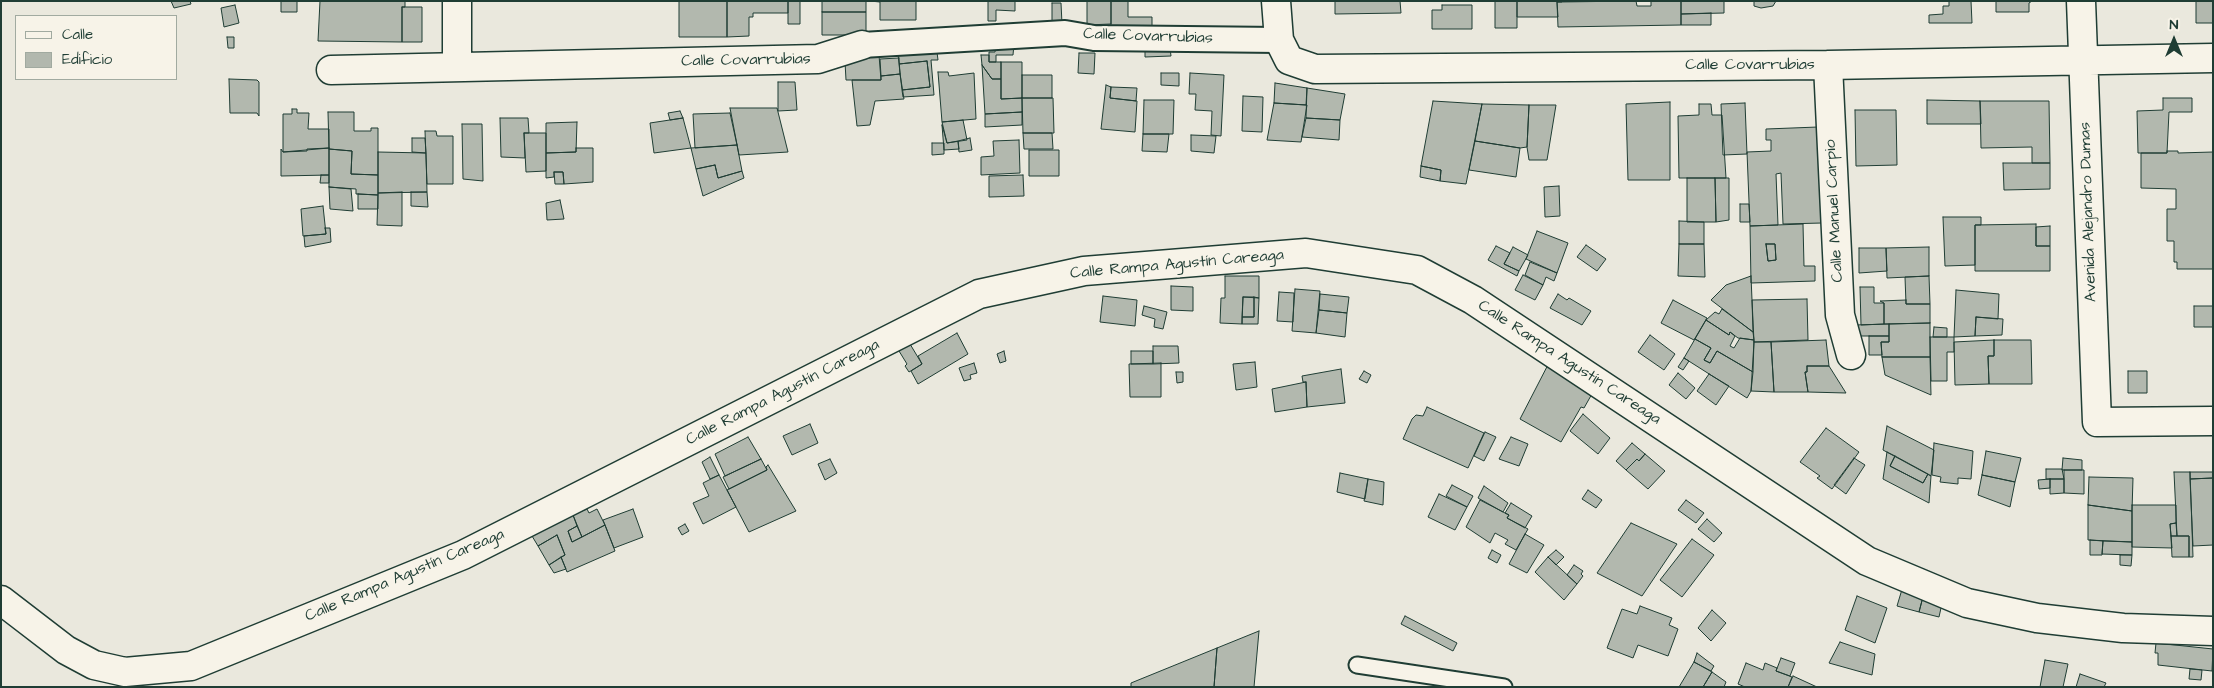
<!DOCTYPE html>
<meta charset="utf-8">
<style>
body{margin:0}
#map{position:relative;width:2214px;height:688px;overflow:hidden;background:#eae8dd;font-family:"Architects Daughter",sans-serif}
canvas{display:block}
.frame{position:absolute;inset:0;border:2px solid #1f3d34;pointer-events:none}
.legend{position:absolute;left:15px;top:15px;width:162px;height:65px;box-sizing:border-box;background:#f7f3e8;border:1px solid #a1aaa0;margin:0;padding:6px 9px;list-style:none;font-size:15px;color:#1f3d34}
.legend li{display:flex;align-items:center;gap:10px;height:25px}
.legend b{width:25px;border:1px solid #a1aaa0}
.north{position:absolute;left:2149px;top:15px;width:50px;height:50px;-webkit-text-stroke:4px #f7f3e8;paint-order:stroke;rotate:0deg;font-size:14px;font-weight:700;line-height:20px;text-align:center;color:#1f3d34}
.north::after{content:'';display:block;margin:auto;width:18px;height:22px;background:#1f3d34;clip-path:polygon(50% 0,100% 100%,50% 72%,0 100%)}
</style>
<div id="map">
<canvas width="2214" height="688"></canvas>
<div class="frame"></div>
<ul class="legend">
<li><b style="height:6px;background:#f7f3e8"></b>Calle</li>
<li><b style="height:14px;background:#b2b8ae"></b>Edificio</li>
</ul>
<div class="north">N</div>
</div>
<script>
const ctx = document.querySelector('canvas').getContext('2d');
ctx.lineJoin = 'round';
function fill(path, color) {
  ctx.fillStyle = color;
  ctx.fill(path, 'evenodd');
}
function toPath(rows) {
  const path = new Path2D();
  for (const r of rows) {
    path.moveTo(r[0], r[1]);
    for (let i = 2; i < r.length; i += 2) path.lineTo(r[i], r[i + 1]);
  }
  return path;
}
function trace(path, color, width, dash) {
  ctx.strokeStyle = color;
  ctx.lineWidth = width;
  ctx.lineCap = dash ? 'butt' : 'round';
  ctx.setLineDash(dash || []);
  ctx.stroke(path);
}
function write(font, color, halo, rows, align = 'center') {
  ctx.font = font + ' "Architects Daughter",sans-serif';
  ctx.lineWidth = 4.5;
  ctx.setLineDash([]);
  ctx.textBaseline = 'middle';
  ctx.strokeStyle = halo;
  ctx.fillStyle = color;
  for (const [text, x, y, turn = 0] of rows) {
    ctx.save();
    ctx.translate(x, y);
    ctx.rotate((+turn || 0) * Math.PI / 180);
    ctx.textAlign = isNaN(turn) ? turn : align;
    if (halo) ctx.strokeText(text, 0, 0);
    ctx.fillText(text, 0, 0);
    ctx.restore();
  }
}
const building = toPath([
 [171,1,190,1,191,4,174,8,171,1],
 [281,1,297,1,297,12,281,12,281,1],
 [320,1,405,1,405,7,402,7,402,42,318,41,320,1],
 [679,1,727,1,727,37,679,37,679,1],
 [727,1,788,1,788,13,753,13,753,17,749,17,749,36,727,37,727,1],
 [788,1,800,1,800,24,788,24,788,1],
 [822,1,866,1,866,12,822,12,822,1],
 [916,1,916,20,880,20,880,2,870,1,916,1],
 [988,1,1015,1,1015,11,996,10,996,21,988,21,988,1],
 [1087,1,1111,1,1111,24,1087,25,1087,1],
 [1111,1,1128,1,1128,17,1152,17,1152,31,1111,33,1111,1],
 [1335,1,1400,1,1401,13,1335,14,1335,1],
 [1495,1,1517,1,1517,28,1495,28,1495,1],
 [1517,1,1562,1,1562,2,1557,2,1558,17,1517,17,1517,1],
 [1636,1,1637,6,1651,6,1651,1,1681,1,1681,25,1558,27,1557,2,1636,1],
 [1681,1,1724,1,1724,13,1681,14,1681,1],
 [1754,1,1776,1,1773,6,1761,8,1754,6,1754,1],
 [1949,1,1971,1,1972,23,1929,23,1929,15,1943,14,1943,6,1949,6,1949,1],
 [1996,1,2032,1,2029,3,2029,12,1996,12,1996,1],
 [2196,1,2213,1,2213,23,2196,23,2196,1],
 [1052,3,1061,3,1062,24,1052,24,1052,3],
 [235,5,239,23,224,27,221,8,235,5],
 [1442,5,1472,5,1472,29,1432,29,1432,10,1442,10,1442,5],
 [402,7,422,7,422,42,402,42,402,7],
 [822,12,866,12,866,35,822,35,822,12],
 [1711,13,1711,25,1681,25,1681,14,1711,13],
 [227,37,234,37,234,48,228,48,227,37],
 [996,44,1014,44,1013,55,996,55,996,62,989,62,989,52,995,52,996,44],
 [1170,48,1171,56,1145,57,1145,49,1170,48],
 [937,52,938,60,931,60,934,95,903,97,902,90,930,87,927,61,899,64,898,54,937,52],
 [1079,53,1095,53,1094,74,1078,73,1079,53],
 [879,55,881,80,846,80,845,62,849,57,879,55],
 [981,55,989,55,989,62,1001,62,1001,79,992,79,982,65,981,55],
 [899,58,900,74,881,76,880,59,899,58],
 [927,61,930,87,902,90,899,64,927,61],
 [1001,62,1022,62,1022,98,1001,99,1001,62],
 [982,65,992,79,1001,79,1001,99,1022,98,1022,112,985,114,982,65],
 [938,72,948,72,949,76,974,73,976,119,942,122,938,72],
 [1161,73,1179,73,1179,86,1161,85,1161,73],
 [1190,73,1224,75,1221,136,1211,135,1212,111,1195,110,1196,94,1189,94,1190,73],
 [900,74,904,99,875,101,870,125,857,126,852,80,881,80,881,76,900,74],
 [1022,75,1052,75,1052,98,1022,98,1022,75],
 [229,79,257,80,259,82,259,116,257,113,230,113,229,79],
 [778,82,795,82,797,110,778,111,778,82],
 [1275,83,1307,88,1306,105,1274,103,1275,83],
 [1106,85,1111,87,1110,98,1137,101,1135,132,1101,129,1106,85],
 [1111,87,1137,88,1136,101,1110,98,1111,87],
 [1307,88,1345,94,1340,120,1306,118,1307,88],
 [1243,96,1263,97,1262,132,1242,131,1243,96],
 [1022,98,1053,98,1054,133,1023,133,1022,98],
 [2163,98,2192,98,2192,112,2169,112,2167,153,2138,153,2137,111,2163,110,2163,98],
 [1144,100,1174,100,1173,134,1143,134,1144,100],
 [1927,100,1980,101,1981,124,1927,124,1927,100],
 [1433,101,1482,104,1466,184,1440,181,1441,170,1421,166,1433,101],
 [1980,101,2049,101,2050,163,2032,163,2032,147,1981,148,1980,101],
 [1670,102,1670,180,1628,180,1626,104,1670,102],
 [1274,103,1307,105,1301,142,1267,140,1274,103],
 [1745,103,1747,154,1723,155,1721,104,1745,103],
 [1482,104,1529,105,1527,147,1520,148,1475,141,1482,104],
 [1699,104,1711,104,1712,115,1722,115,1726,178,1679,178,1678,116,1699,115,1699,104],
 [1529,105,1556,105,1547,160,1529,160,1527,147,1529,105],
 [730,108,777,108,788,152,739,155,730,108],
 [292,109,297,109,297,113,309,113,308,129,329,129,329,148,283,152,283,114,292,114,292,109],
 [1855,110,1896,110,1897,165,1856,166,1855,110],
 [680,111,683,118,670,120,668,113,680,111],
 [328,112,354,112,354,131,371,131,371,128,378,128,378,175,351,174,352,151,329,149,328,112],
 [1022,112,1022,125,985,127,985,114,1022,112],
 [730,113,737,145,695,148,693,114,730,113],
 [500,118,528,118,529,133,524,133,525,158,501,157,500,118],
 [683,118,691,148,654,153,650,123,683,118],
 [1306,118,1340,120,1339,140,1302,137,1306,118],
 [963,120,967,140,947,143,942,122,963,120],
 [577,122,576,152,546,153,546,123,577,122],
 [462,124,482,124,483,181,463,179,462,124],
 [942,125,947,143,958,141,959,149,944,150,942,125],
 [1818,127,1822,223,1783,224,1781,173,1776,174,1778,225,1750,226,1747,152,1771,151,1771,140,1766,140,1766,129,1818,127],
 [425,131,436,131,437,136,453,136,453,184,427,184,425,131],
 [524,133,546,133,546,171,526,172,524,133],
 [1023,133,1052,133,1053,149,1024,149,1023,133],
 [1143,134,1169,134,1167,152,1142,151,1143,134],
 [1191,135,1216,136,1214,153,1191,151,1191,135],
 [412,138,425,138,426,153,412,152,412,138],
 [970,138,972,150,959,152,958,141,970,138],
 [1019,140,1020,173,981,175,981,157,994,156,993,141,1019,140],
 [1475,141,1520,148,1516,177,1469,170,1475,141],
 [932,143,944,143,944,154,932,155,932,143],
 [737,145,742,171,718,178,715,165,696,169,691,148,737,145],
 [329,148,329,175,281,176,281,149,283,152,307,151,307,149,329,148],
 [576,148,593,148,593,182,564,184,563,172,554,172,554,177,546,178,546,153,576,152,576,148],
 [329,149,352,151,351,174,378,175,378,195,358,194,356,194,356,189,329,187,329,149],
 [1029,150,1059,150,1059,176,1029,176,1029,150],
 [2167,151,2178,151,2178,153,2213,152,2213,269,2177,269,2177,262,2174,262,2174,241,2167,241,2167,209,2176,209,2176,189,2141,188,2141,153,2167,153,2167,151],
 [378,152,426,153,427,192,378,193,378,152],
 [2003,163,2050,163,2050,189,2004,190,2003,163],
 [715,165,718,178,742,171,744,178,703,196,696,169,715,165],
 [1421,166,1441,170,1440,181,1420,177,1421,166],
 [554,172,563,172,564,184,555,184,554,172],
 [321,175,329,175,329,183,320,183,321,175],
 [1023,175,1024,196,989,197,989,176,1023,175],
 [1687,178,1715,178,1716,222,1687,222,1687,178],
 [1715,178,1729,178,1729,220,1716,222,1715,178],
 [1559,186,1560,216,1545,217,1544,187,1559,186],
 [329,187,351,189,353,211,330,209,329,187],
 [402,192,402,226,377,225,378,193,402,192],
 [411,192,427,192,428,207,411,206,411,192],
 [358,194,378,195,378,209,358,209,358,194],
 [560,200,564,219,547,220,546,203,560,200],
 [1740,204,1749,204,1750,222,1740,222,1740,204],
 [323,206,326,234,303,236,301,209,323,206],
 [1943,217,1981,217,1981,225,1975,225,1975,265,1945,266,1943,217],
 [1679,221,1704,222,1704,244,1679,244,1679,221],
 [1803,224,1804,266,1815,266,1815,281,1751,283,1750,226,1803,224],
 [1766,244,1775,244,1776,260,1768,261,1766,244],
 [2036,224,2036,246,2050,246,2050,271,1975,271,1975,225,2036,224],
 [2050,226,2050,246,2036,246,2036,227,2050,226],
 [325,228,330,228,331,242,305,247,304,236,326,234,325,228],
 [1537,231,1568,243,1557,273,1526,259,1537,231],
 [1679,244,1704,244,1705,277,1678,276,1679,244],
 [1766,244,1775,244,1776,260,1768,261,1766,244],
 [1586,245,1606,259,1597,271,1577,257,1586,245],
 [1496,246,1510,253,1504,264,1519,271,1517,276,1488,260,1496,246],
 [1513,247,1528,255,1519,271,1504,264,1513,247],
 [1929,247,1929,276,1887,278,1886,248,1929,247],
 [1859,248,1886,248,1887,271,1859,273,1859,248],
 [1530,262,1557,273,1554,281,1546,277,1543,285,1525,275,1530,262],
 [1523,275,1543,285,1535,300,1515,290,1523,275],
 [1225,276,1259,276,1259,298,1243,297,1242,324,1220,323,1221,298,1225,298,1225,276],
 [1751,276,1752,300,1753,332,1711,300,1726,285,1751,276],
 [1929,276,1930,304,1906,304,1905,277,1929,276],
 [1171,286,1193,287,1193,311,1171,310,1171,286],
 [1860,287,1874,287,1874,303,1884,303,1884,324,1861,325,1860,287],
 [1295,289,1320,291,1316,333,1292,331,1295,289],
 [1956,290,1999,294,1998,319,1976,317,1975,336,1954,337,1956,290],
 [1279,292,1294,293,1293,322,1277,321,1279,292],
 [1320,294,1349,297,1347,313,1319,310,1320,294],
 [1558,294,1567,300,1569,298,1591,311,1582,325,1550,308,1558,294],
 [1103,296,1137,300,1135,326,1100,322,1103,296],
 [1243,297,1254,297,1254,317,1242,317,1243,297],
 [1254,297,1259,298,1258,324,1242,324,1242,317,1254,317,1254,297],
 [1807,299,1808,340,1754,342,1752,300,1807,299],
 [1673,300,1707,318,1694,340,1661,323,1673,300],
 [1906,300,1906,304,1930,304,1930,323,1884,324,1884,303,1880,301,1906,300],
 [1144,306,1167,312,1163,329,1154,327,1155,319,1142,315,1144,306],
 [2194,306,2213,306,2213,327,2194,327,2194,306],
 [1722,309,1753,332,1754,340,1738,338,1730,332,1729,335,1706,320,1715,312,1719,314,1722,309],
 [1319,310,1347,313,1345,337,1316,333,1319,310],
 [1976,317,2003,319,2002,335,1975,336,1976,317],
 [1706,320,1729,335,1730,332,1735,336,1730,346,1734,348,1740,338,1754,340,1753,372,1717,351,1710,363,1704,360,1711,348,1695,339,1706,320],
 [1930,323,1930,357,1882,357,1881,342,1889,342,1889,324,1930,323],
 [1889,324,1889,336,1859,336,1855,325,1889,324],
 [1934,327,1947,328,1947,337,1933,337,1934,327],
 [957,333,968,354,918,384,911,371,922,364,918,356,957,333],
 [1650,335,1675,354,1664,370,1638,352,1650,335],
 [1869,336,1889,336,1889,342,1881,342,1882,355,1869,355,1869,336],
 [1930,337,1954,337,1954,352,1947,352,1947,381,1931,381,1930,337],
 [1695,339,1711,348,1704,360,1710,363,1717,351,1753,372,1751,391,1747,398,1684,358,1695,339],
 [1826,340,1829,366,1807,366,1807,372,1805,372,1808,392,1774,392,1771,342,1826,340],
 [1994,340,1994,356,1988,356,1989,384,1955,385,1954,342,1994,340],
 [1994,340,2031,340,2032,384,1989,384,1988,356,1994,356,1994,340],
 [1754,342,1771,342,1774,392,1751,391,1754,342],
 [910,344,922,364,909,372,905,366,907,364,899,351,910,344],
 [1153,346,1178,346,1179,363,1153,364,1153,346],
 [1004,351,1006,361,1000,363,997,354,1004,351],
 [1131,351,1153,351,1153,364,1131,364,1131,351],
 [1552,357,1597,385,1584,408,1581,407,1561,442,1520,419,1552,357],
 [1882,357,1930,357,1931,395,1885,375,1882,357],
 [1684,358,1689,361,1683,370,1678,367,1684,358],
 [1255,362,1257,387,1236,390,1233,364,1255,362],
 [974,363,977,373,970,375,971,379,964,381,959,368,974,363],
 [1161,363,1161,397,1130,397,1129,364,1161,363],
 [1807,366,1829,366,1846,393,1808,392,1805,372,1807,372,1807,366],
 [1341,369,1345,403,1307,407,1306,382,1303,382,1302,376,1341,369],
 [1364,371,1371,375,1367,383,1359,379,1364,371],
 [2128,371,2147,371,2147,393,2128,393,2128,371],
 [1176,372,1183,372,1183,382,1177,383,1176,372],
 [1678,373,1695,388,1686,399,1669,385,1678,373],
 [1709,374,1729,386,1716,405,1697,391,1709,374],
 [1306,382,1307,407,1275,412,1272,389,1306,382],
 [1427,407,1484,433,1468,468,1403,439,1412,419,1416,415,1423,416,1427,407],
 [1583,414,1610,438,1598,454,1570,431,1583,414],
 [810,424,818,443,792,455,783,436,810,424],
 [1887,426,1934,450,1931,476,1883,450,1887,426],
 [1826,428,1859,452,1832,489,1817,478,1820,476,1800,462,1826,428],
 [1485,432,1496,437,1484,461,1474,456,1485,432],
 [748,437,761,459,725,476,715,454,748,437],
 [1511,437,1528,444,1519,466,1499,459,1511,437],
 [1632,443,1645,454,1639,461,1637,459,1626,470,1616,461,1632,443],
 [1934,443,1973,451,1971,479,1958,478,1958,484,1940,482,1941,477,1932,475,1934,443],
 [1986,451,2021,458,2015,482,1982,475,1986,451],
 [1887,452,1895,456,1890,466,1923,483,1928,474,1931,476,1929,503,1883,479,1887,452],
 [1645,454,1665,471,1648,489,1626,470,1637,459,1639,461,1645,454],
 [1895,456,1928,474,1923,483,1890,466,1895,456],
 [710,457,719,475,710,479,702,462,710,457],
 [1854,458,1865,465,1846,494,1834,485,1854,458],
 [2063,458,2082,460,2082,470,2062,470,2063,458],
 [761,459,767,470,729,489,723,477,761,459],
 [830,459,837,473,825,480,818,464,830,459],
 [768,465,796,511,749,532,727,490,767,470,766,467,768,465],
 [2046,469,2062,469,2064,479,2046,479,2046,469],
 [2064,470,2084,470,2084,494,2064,493,2064,470],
 [2174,472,2190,472,2193,557,2189,557,2189,536,2177,536,2174,472],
 [2190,472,2213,472,2213,478,2190,479,2190,472],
 [1340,473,1368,479,1365,499,1337,492,1340,473],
 [719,475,736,507,703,524,693,503,709,496,703,483,719,475],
 [1982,475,2015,482,2010,507,1978,495,1982,475],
 [2089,477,2133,478,2132,511,2088,505,2089,477],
 [2213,478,2213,545,2193,546,2190,479,2213,478],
 [1368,479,1384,482,1383,505,1364,501,1368,479],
 [2050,479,2050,488,2039,489,2038,480,2050,479],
 [2050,479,2064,479,2064,493,2050,494,2050,479],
 [1452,485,1473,496,1467,507,1446,496,1452,485],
 [1484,486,1508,503,1503,512,1478,498,1484,486],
 [1588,490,1602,500,1596,508,1582,499,1588,490],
 [1439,494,1467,507,1455,530,1428,517,1439,494],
 [1480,500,1505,513,1509,515,1507,518,1528,529,1516,550,1505,544,1508,540,1495,533,1490,543,1466,527,1480,500],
 [1686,500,1704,513,1696,523,1678,510,1686,500],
 [1511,503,1532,516,1525,528,1507,518,1509,515,1505,513,1511,503],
 [2088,505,2132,511,2132,542,2088,540,2088,505],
 [2132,505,2176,505,2176,523,2170,524,2172,548,2132,547,2132,505],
 [587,509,589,513,597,509,605,525,582,537,573,515,587,509],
 [633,509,643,537,614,548,603,520,633,509],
 [573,515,577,526,568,531,572,542,605,525,615,551,567,572,561,557,565,555,557,535,538,546,532,536,573,515],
 [1707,519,1722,533,1714,542,1698,529,1707,519],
 [1631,523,1677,544,1642,596,1597,573,1631,523],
 [2176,523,2177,536,2171,536,2170,524,2176,523],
 [685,524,689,531,682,535,678,528,685,524],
 [577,526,582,537,572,542,568,531,577,526],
 [1525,534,1544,545,1527,573,1509,564,1525,534],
 [557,535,565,555,549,565,538,546,557,535],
 [2171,536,2189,536,2189,557,2172,557,2171,536],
 [1692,539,1714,555,1682,597,1660,580,1692,539],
 [2090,540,2103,541,2102,555,2090,555,2090,540],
 [2103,541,2132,542,2132,555,2102,554,2103,541],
 [1492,550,1501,555,1497,563,1488,558,1492,550],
 [1556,550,1564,557,1556,565,1548,557,1556,550],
 [2120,555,2132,555,2131,566,2120,565,2120,555],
 [561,557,566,569,554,573,549,565,561,557],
 [1548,557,1577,584,1564,600,1535,572,1548,557],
 [1574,565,1583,571,1581,574,1583,576,1577,584,1567,575,1574,565],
 [1903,586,1924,593,1919,612,1897,606,1903,586],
 [1924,593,1952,611,1941,608,1939,617,1919,612,1924,593],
 [1857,596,1887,608,1875,643,1845,630,1857,596],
 [1640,606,1672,618,1669,625,1678,629,1668,656,1638,645,1633,658,1607,648,1622,609,1637,614,1640,606],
 [1712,610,1726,623,1711,641,1698,628,1712,610],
 [1405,616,1457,643,1453,651,1401,624,1405,616],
 [1259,631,1254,687,1214,687,1217,648,1259,631],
 [1840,642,1875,654,1872,675,1829,663,1840,642],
 [2156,643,2213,649,2212,671,2158,665,2158,653,2155,653,2156,643],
 [1217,648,1214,687,1131,687,1131,683,1217,648],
 [1697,653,1714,666,1711,671,1694,662,1697,653],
 [1781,658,1795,663,1790,676,1776,671,1781,658],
 [2045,660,2068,664,2063,687,2040,687,2045,660],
 [1694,662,1712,672,1703,687,1679,687,1694,662],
 [1746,663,1763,670,1765,663,1777,668,1776,671,1792,677,1788,687,1745,687,1738,684,1746,663],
 [2190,669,2202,670,2201,680,2189,679,2190,669],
 [1712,672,1726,682,1724,687,1703,687,1712,672],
 [2080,674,2106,683,2104,687,2076,687,2080,674],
 [1793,676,1817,687,1788,687,1793,676]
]);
const service = toPath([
 [1357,665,1504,687]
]);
const pedestrian = toPath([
 [862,45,1065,33,1094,38,1279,40]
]);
const minor = toPath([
 [457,1,457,67],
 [1276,1,1279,40,1289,60,1315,69,1828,65,2213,58],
 [2081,1,2097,422,2213,421],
 [1828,65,1840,315,1851,355],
 [331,70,818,59,862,45]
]);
const tertiary = toPath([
 [1,600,66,650,94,665,125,672,191,666,463,555,979,294,1084,271,1306,253,1417,270,1473,300,1867,561,1967,603,2037,618,2123,628,2213,631]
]);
const streetNames = [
 ["Calle Covarrubias",1148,37,2],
 ["Calle Covarrubias",746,61,-1],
 ["Calle Covarrubias",1750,66],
 ["Calle Manuel Carpio",1835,211,-93],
 ["Avenida Alejandro Dumas",2089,212,-92],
 ["Calle Rampa Agustín Careaga",1177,265,-5],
 ["Calle Rampa Agustín Careaga",1569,363,33],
 ["Calle Rampa Agustín Careaga",783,393,-27],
 ["Calle Rampa Agustín Careaga",405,576,-23]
];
fill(building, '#b2b8ae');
trace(building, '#1f3d34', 1);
trace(service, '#1f3d34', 19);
trace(pedestrian, '#1f3d34', 28);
trace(minor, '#1f3d34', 31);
trace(tertiary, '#1f3d34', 31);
trace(service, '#f7f3e8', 15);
trace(pedestrian, '#f7f3e8', 24);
trace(minor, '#f7f3e8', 28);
trace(tertiary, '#f7f3e8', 28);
write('16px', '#1f3d34', '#f7f3e8', streetNames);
</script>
